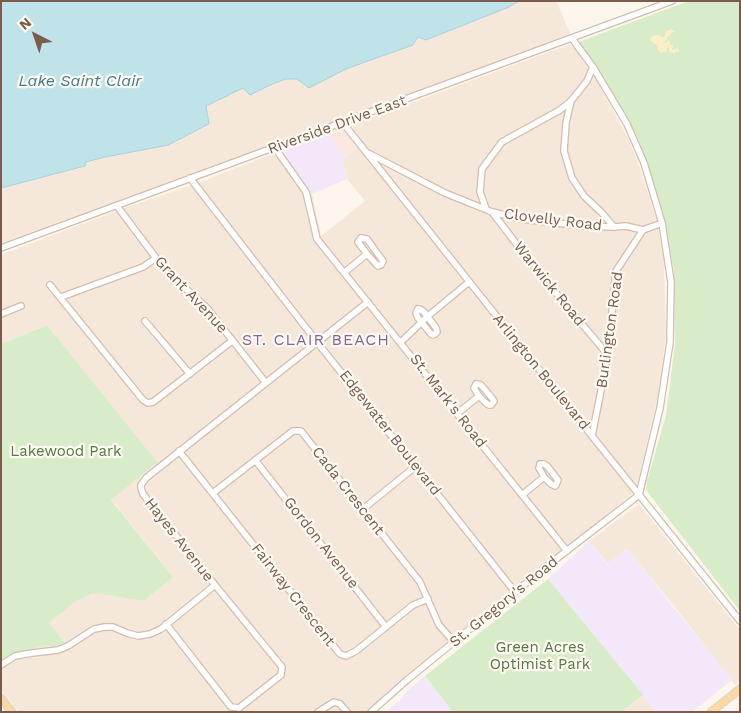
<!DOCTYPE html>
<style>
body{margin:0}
#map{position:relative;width:741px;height:713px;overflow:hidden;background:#fdf6ec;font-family:"Work Sans",sans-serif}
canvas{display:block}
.frame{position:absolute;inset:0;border:2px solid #7a5c4d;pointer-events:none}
.north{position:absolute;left:10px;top:10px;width:50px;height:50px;-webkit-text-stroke:4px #fffaf3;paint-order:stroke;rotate:319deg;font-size:14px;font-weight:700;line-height:20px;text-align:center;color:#7a5c4d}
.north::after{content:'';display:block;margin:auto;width:18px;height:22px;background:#7a5c4d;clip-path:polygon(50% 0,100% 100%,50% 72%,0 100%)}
</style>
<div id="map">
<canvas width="741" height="713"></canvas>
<div class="frame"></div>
<div class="north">N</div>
</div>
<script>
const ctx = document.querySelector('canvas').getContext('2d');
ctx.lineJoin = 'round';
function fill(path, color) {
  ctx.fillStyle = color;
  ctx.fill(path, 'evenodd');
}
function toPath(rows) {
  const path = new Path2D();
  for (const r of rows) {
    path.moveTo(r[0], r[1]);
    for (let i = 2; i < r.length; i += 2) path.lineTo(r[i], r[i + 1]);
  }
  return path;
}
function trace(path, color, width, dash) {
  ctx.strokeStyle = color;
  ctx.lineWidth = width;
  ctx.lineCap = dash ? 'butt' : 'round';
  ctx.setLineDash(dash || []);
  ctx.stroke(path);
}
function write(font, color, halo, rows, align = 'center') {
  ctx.font = font + ' "Work Sans",sans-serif';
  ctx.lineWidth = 4.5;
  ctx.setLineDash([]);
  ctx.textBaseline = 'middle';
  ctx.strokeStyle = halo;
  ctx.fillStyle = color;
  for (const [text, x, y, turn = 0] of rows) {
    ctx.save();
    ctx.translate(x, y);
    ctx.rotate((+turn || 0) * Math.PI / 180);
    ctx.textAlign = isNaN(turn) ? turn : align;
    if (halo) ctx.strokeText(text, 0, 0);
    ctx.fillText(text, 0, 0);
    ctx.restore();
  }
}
const residential = toPath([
 [519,1,556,1,571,35,1,243,1,188,85,166,86,162,105,157,132,152,168,144,209,125,206,106,243,88,268,86,285,79,297,79,309,88,346,69,382,57,418,37,427,40,509,7],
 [571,44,596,79,628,138,641,171,657,222,664,260,666,335,658,396,637,485,632,494,365,712,19,712,1,690,1,661,12,654,40,647,56,646,65,643,49,623,78,600,93,593,144,601,173,577,111,499,156,462,47,325,1,344,1,255,124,208,198,183,280,151,312,194,321,236,365,201,347,179,342,160,362,143,351,125],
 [639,504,740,630,740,681,735,685,674,606,627,549,608,564,589,541],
 [643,695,656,712,621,712]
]);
const commercial = toPath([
 [342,128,359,146,345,158,328,134]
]);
const education = toPath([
 [328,134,345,158,342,160,347,179,312,194,280,151],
 [589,541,607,564,627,549,732,680,692,712,656,712,548,579],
 [425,676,453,712,385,712,400,700,408,690]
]);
const green = toPath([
 [689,1,740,1,740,611,646,490,647,479,648,478,666,415,675,344,674,270,660,205,648,166,637,136,596,66,579,43,581,41],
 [47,325,157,462,111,500,173,577,144,601,93,593,78,600,49,623,65,643,56,646,40,647,12,654,1,661,1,344],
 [548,579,643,695,621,712,453,712,425,676]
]);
const sand = toPath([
 [670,29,672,29,672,31,674,30,675,31,671,34,670,36,667,37,667,39,663,43,665,43,669,40,670,43,669,45,672,44,673,46,672,50,673,50,676,48,679,49,679,52,678,53,676,51,675,54,672,53,669,51,669,48,667,47,666,52,660,53,657,48,658,46,652,42,650,39,653,36,658,35,664,38,666,31,667,30,669,31]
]);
const water = toPath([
 [1,1,519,1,509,7,426,40,418,37,413,45,346,69,309,88,297,79,285,79,268,86,250,95,243,88,206,106,209,124,168,145,132,152,105,157,86,162,85,166,1,188,1,1]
]);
const minor = toPath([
 [572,38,576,44,593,67,627,124,644,163,662,223,671,282,670,342,660,408,639,495],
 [571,101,566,123,564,151,572,178,584,196,602,213,614,227],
 [343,123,592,436,740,621],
 [275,148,306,192,317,239,567,551],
 [368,153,445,193,492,212,522,219,582,226,614,227,626,226,643,230,662,223],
 [190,178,317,342,515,592],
 [117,206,156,258,175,279,207,308,266,383],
 [486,209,480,192,482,169,502,142,560,110,571,101,587,81,593,67],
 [492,212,535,268,608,355],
 [361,238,367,239,380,257,383,261,381,265,378,266,376,264,367,254,358,242,361,238],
 [1,248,672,1],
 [345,272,367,254],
 [50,285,143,400,148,403,153,402,232,341],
 [61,297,143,267,156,258],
 [418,309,420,309,424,312,436,328,437,332,435,334,433,335,431,334,418,318,416,313,418,309],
 [1,314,21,306],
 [145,321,190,374],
 [401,342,428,316,469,282],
 [476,384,478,384,481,385,492,398,494,401,491,405,489,405,487,404,479,396,474,388,476,384],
 [458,413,479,396],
 [592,436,608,355,616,271,643,230],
 [179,451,340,654,346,656,356,651,413,605,428,599],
 [255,460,386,627],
 [540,464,544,464,547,466,558,480,556,485,555,486,551,484,544,477,539,468,540,464],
 [213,493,293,431,301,431,420,582,439,625,454,642],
 [522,495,544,477],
 [363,509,416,466],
 [166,624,231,707,239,708,281,675,282,667,215,585],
 [1,665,15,656,32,653,58,650,68,646,94,629,105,627,113,627,127,633,138,636,150,634,161,629,215,585,143,494,141,488,141,485,146,478,368,302],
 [318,712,334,702,340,704,347,712],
 [371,712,407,680,556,559,639,495]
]);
const major = toPath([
 [1,698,12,712],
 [711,712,740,689]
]);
const streetNames = [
 ["Riverside Drive East",337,125,-20],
 ["Clovelly Road",553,220,7],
 ["Warwick Road",549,284,51],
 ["Grant Avenue",191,295,47],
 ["Burlington Road",610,330,-82],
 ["Arlington Boulevard",541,372,51],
 ["St. Mark's Road",448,401,52],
 ["Edgewater Boulevard",390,433,52],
 ["Cada Crescent",348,491,52],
 ["Hayes Avenue",179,540,52],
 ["Gordon Avenue",321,543,52],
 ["Fairway Crescent",293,595,52],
 ["St. Gregory's Road",504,602,-39]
];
const parkNames = [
 ["Lakewood Park",66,452],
 ["Green Acres",540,648],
 ["Optimist Park",540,665]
];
const waterNames = [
 ["Lake Saint Clair",80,81]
];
const neighbourhoodNames = [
 ["ST. CLAIR BEACH",316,340]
];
fill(residential, '#f5e8da');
fill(commercial, '#fde8e0');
fill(education, '#f3e8fa');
fill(green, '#d8ecc9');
fill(sand, '#fcefc7');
fill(water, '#bfe3e8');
trace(water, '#a5d3da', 1);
trace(minor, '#d1beb0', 8);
trace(major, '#dad1cd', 9);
trace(minor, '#fff', 5.5);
trace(major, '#fbd9a5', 7);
write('15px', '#7a5c4d', '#fffaf3', streetNames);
write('15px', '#537a41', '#fffaf3', parkNames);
write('italic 16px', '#437c86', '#fffaf3', waterNames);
ctx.letterSpacing = '1px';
write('16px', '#846695', '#fffaf3', neighbourhoodNames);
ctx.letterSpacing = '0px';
</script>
